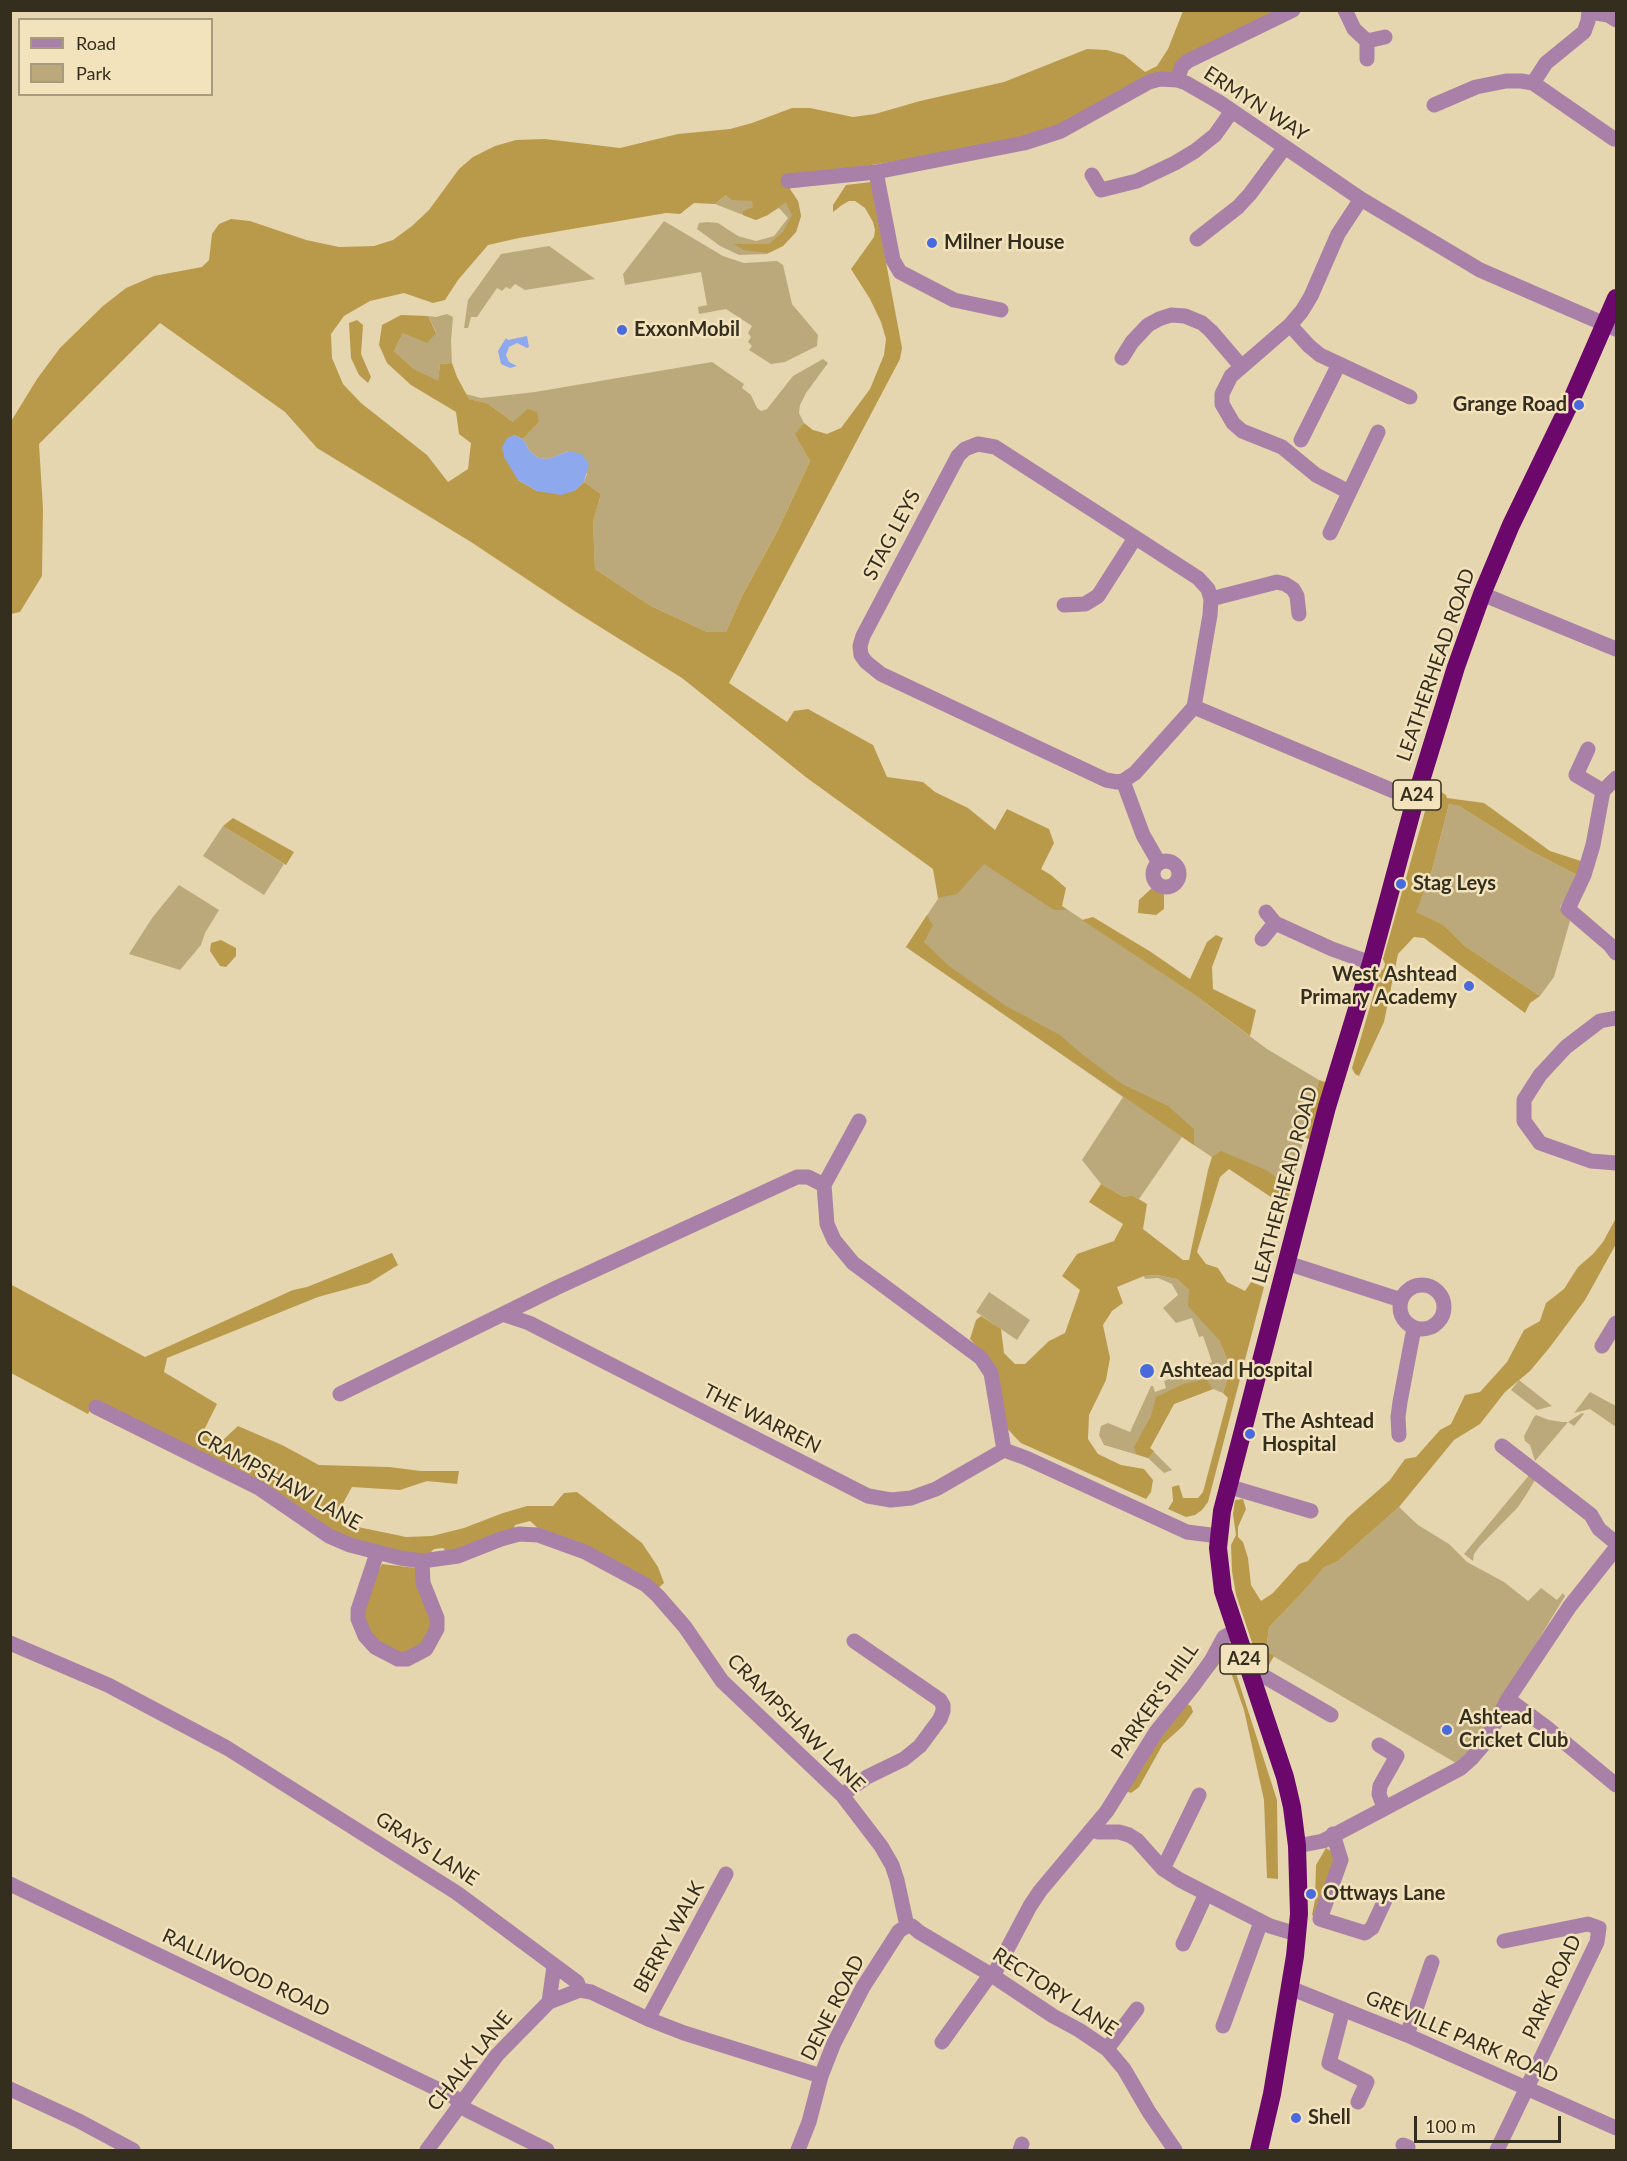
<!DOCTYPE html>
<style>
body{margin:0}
#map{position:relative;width:1627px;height:2161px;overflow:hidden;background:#e6d6b0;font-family:Lato,sans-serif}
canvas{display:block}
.frame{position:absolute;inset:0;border:12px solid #342e1f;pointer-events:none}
.legend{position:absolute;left:18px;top:18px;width:195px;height:78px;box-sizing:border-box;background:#f3e3bd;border:2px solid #a79b7e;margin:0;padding:8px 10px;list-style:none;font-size:18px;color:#342e1f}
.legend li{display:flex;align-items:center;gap:12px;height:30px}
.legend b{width:30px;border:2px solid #a79b7e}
.scale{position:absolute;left:1414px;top:2116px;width:147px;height:27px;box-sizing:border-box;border:3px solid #342e1f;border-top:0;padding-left:8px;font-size:18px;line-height:21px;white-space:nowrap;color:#342e1f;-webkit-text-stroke:4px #f3e3bd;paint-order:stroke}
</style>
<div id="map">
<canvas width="1627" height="2161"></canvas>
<div class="frame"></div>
<ul class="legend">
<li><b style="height:8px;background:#a980a7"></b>Road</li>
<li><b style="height:16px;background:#bca97b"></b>Park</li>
</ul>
<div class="scale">100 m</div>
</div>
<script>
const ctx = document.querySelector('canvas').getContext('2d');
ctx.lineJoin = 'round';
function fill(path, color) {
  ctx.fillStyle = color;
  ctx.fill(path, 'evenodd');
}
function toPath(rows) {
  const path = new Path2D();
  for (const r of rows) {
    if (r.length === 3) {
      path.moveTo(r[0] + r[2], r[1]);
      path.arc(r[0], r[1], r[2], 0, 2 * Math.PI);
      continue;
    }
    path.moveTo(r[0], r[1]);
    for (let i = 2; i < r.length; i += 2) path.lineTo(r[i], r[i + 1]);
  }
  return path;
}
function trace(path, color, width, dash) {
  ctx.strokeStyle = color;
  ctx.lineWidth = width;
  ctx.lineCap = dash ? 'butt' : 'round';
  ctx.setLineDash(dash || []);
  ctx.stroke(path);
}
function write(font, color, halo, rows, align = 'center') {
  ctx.font = font + ' Lato,sans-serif';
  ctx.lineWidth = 5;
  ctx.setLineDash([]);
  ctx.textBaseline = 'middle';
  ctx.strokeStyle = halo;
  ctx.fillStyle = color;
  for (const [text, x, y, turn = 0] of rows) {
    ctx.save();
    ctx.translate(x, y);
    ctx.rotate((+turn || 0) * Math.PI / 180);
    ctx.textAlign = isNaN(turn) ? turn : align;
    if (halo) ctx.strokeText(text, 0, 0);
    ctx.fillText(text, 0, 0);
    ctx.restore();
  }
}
const green = toPath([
 [726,195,798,201,801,216,796,232,783,246,767,254,739,255,720,246,697,229,699,223,707,222,718,223,738,236,756,241,774,236,788,218,779,208,756,220,715,204],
 [664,221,723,256,744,263,777,261,783,265,792,304,818,335,817,346,785,362,771,364,749,350,752,346,748,342,751,337,748,333,752,326,726,309,699,314,698,307,707,305,701,272,625,285,623,274],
 [549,246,595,279,525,290,515,284,510,289,506,287,502,291,497,288,477,317,471,317,468,328,464,328,468,300,501,254],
 [447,314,453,317,451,341,452,363,440,364,438,382,414,369,394,351,403,333,436,332,428,316,436,317],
 [823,359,828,363,806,393,800,405,799,413,804,423,796,434,810,461,778,530,742,596,726,632,707,632,651,606,595,569,593,522,601,494,584,482,587,474,569,451,548,459,538,458,529,450,523,439,539,422,513,422,487,403,469,399,466,394,481,398,535,392,712,362,744,384,742,388,751,395,757,408,761,411,767,409,793,376],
 [1449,804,1459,806,1529,850,1579,876,1560,907,1570,921,1554,977,1540,996,1465,946,1444,925,1415,912,1432,870],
 [223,826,284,864,264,895,203,856],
 [973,846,1196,996,1267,1049,1319,1080,1286,1207,1182,1137,1139,1199,1132,1195,1124,1197,1101,1184,1082,1160,1123,1097,906,947],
 [179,885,219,910,205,933,201,945,180,970,129,954,152,918],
 [1157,1275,1177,1279,1189,1290,1219,1340,1227,1359,1228,1377,1223,1393,1213,1389,1174,1404,1150,1448,1172,1470,1164,1473,1148,1458,1104,1445,1099,1435,1101,1426,1108,1423,1130,1432,1151,1386,1153,1386,1155,1392,1166,1388,1164,1381,1193,1370,1195,1374,1201,1371,1200,1367,1212,1362,1203,1336,1199,1337,1192,1318,1176,1323,1163,1308,1178,1295,1172,1284,1158,1278,1145,1279,1144,1276],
 [989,1292,1030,1320,1017,1340,976,1312],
 [1519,1380,1552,1406,1537,1410,1511,1390],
 [1590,1392,1616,1406,1616,1427,1590,1409,1574,1413],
 [1582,1413,1584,1414,1574,1426,1568,1422,1535,1461,1530,1445,1525,1441,1524,1436,1534,1417,1536,1415,1549,1420,1563,1422,1568,1422],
 [1530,1474,1535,1480,1526,1495,1518,1507,1480,1546,1474,1554,1473,1561,1464,1554],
 [1399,1507,1418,1525,1449,1544,1467,1562,1504,1582,1528,1601,1541,1588,1557,1600,1563,1593,1565,1596,1471,1751,1456,1763,1266,1652,1269,1627,1302,1593,1324,1566,1338,1561]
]);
const forest = toPath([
 [1183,11,1283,11,1172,74,1067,125,1004,144,795,177,790,189,798,201,801,216,796,232,783,246,768,253,744,250,734,244,769,244,783,232,792,215,786,202,768,215,756,220,743,215,743,211,753,207,752,201,732,200,726,195,715,204,694,203,680,214,666,213,519,238,488,245,458,280,445,300,433,303,404,293,370,301,344,316,331,334,332,358,343,384,361,403,427,455,448,482,468,469,471,443,459,434,456,412,411,385,387,363,379,345,382,325,401,315,428,316,436,333,427,343,403,333,394,351,414,369,438,381,440,364,452,363,457,377,469,399,487,403,513,422,528,409,537,412,539,422,523,439,514,435,518,480,537,491,574,491,584,482,601,494,593,522,595,569,651,606,707,632,726,632,742,596,778,530,810,461,795,434,804,423,813,430,827,434,841,428,870,389,884,355,886,339,881,322,870,299,851,269,874,237,875,230,873,222,865,208,855,201,849,201,842,205,833,212,833,205,846,185,871,182,902,348,900,359,729,683,787,722,794,711,808,709,873,745,887,777,923,782,935,792,968,808,995,830,1007,809,1049,829,1054,843,1041,869,1051,875,1066,888,1062,906,1067,910,1054,910,984,864,957,894,938,898,933,869,807,778,682,678,576,612,471,542,317,448,285,412,160,323,39,444,43,509,42,576,20,612,11,614,10,423,37,379,60,348,103,306,126,288,154,276,202,267,209,260,212,234,219,224,231,219,250,221,306,240,339,247,374,246,393,240,412,226,429,210,459,169,473,157,495,146,516,140,545,139,620,148,678,134,730,129,752,123,792,108,810,108,853,117,875,114,920,101,1004,82,1087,49,1107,50,1124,55,1145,72,1157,66,1168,49],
 [357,320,363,325,361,354,371,377,368,383,359,375,351,358,349,323],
 [1438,790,1446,795,1447,798,1484,803,1550,851,1584,862,1579,876,1529,850,1459,806,1449,804,1432,870,1416,912,1444,925,1465,946,1540,996,1530,1003,1525,1013,1424,938,1414,937,1398,954,1384,1022,1359,1076,1355,1074,1352,1068,1380,972,1384,968,1385,964,1383,959,1429,797],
 [233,818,294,852,286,865,223,826],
 [1152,888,1158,888,1164,895,1164,909,1156,915,1138,913,1139,900],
 [927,915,933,925,924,942,949,966,1006,1006,1060,1035,1083,1055,1122,1084,1168,1106,1194,1129,1194,1145,906,947],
 [1093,917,1151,952,1190,979,1207,942,1216,935,1223,938,1212,967,1213,989,1256,1010,1250,1036,1196,996,1082,920],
 [221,940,236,948,236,956,226,967,220,966,210,951,211,943],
 [1319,1080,1328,1083,1311,1140,1304,1137],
 [1221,1151,1266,1170,1291,1188,1286,1207,1229,1169,1220,1177,1197,1252,1206,1264,1218,1268,1227,1282,1245,1291,1251,1282,1264,1287,1208,1502,1202,1510,1195,1515,1186,1517,1168,1509,1173,1501,1172,1487,1179,1485,1183,1498,1198,1498,1203,1492,1228,1398,1223,1393,1228,1377,1227,1359,1219,1340,1188,1306,1189,1290,1177,1279,1157,1275,1144,1276,1117,1287,1123,1303,1112,1311,1103,1325,1110,1358,1106,1380,1089,1415,1088,1439,1098,1454,1121,1465,1144,1469,1153,1480,1151,1492,1146,1499,1021,1443,1015,1437,1006,1427,994,1365,970,1339,976,1320,981,1316,1001,1329,1004,1353,1015,1364,1025,1364,1049,1341,1065,1333,1080,1290,1062,1276,1077,1254,1114,1241,1123,1224,1089,1202,1101,1184,1124,1197,1132,1195,1147,1204,1143,1229,1183,1260,1189,1260,1208,1170,1212,1157],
 [1616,1218,1616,1244,1585,1300,1550,1347,1530,1371,1505,1392,1480,1424,1454,1440,1399,1507,1338,1561,1324,1567,1302,1593,1269,1627,1266,1651,1274,1656,1265,1672,1262,1672,1236,1595,1232,1571,1231,1545,1236,1535,1233,1514,1235,1500,1243,1499,1246,1509,1238,1527,1238,1537,1243,1542,1248,1558,1251,1585,1261,1601,1273,1593,1299,1564,1308,1561,1348,1517,1390,1480,1405,1459,1416,1457,1440,1430,1451,1424,1465,1395,1480,1392,1507,1362,1524,1330,1540,1321,1546,1303,1564,1289,1578,1267,1593,1254,1603,1242],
 [392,1253,398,1265,369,1283,318,1297,167,1358,164,1372,217,1404,205,1428,224,1439,238,1426,282,1445,319,1465,389,1467,421,1471,459,1471,457,1484,427,1481,400,1490,352,1487,337,1514,358,1527,406,1537,432,1536,464,1528,503,1513,527,1506,553,1506,564,1493,577,1492,642,1543,658,1567,664,1583,657,1589,622,1564,576,1541,540,1530,530,1521,515,1525,513,1532,450,1555,443,1548,434,1549,427,1556,375,1549,340,1537,94,1403,88,1414,11,1373,10,1284,145,1357,293,1290,307,1287],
 [1206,1379,1213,1389,1174,1404,1150,1448,1154,1451,1148,1458,1136,1454,1134,1447,1151,1416,1156,1397,1183,1384],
 [382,1564,416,1568,433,1625,426,1642,401,1656,379,1647,362,1617,376,1575],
 [1225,1648,1232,1661,1277,1800,1278,1879,1267,1878,1264,1800,1244,1710,1228,1664,1219,1664,1204,1683],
 [1185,1703,1191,1706,1193,1712,1183,1726,1163,1744,1139,1787,1131,1793,1124,1790],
 [1326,1848,1334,1853,1337,1860,1316,1917,1312,1915,1315,1900,1316,1865]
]);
const water = toPath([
 [527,336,529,347,527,348,517,343,509,347,506,355,509,362,517,366,510,368,501,364,498,351,506,338,508,340],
 [514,435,523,439,529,450,538,458,548,459,569,451,582,454,589,464,584,482,574,491,561,495,537,491,518,480,504,457,502,447,507,438]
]);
const minor = toPath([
 [1345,10,1354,29,1367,41,1367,59],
 [1590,12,1608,15,1616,20],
 [1367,41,1385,37],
 [1177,80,1182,66,1188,61,1293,10],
 [1533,83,1546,63,1584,32,1588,21,1589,10],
 [1434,105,1476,87,1506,81,1521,81,1533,83,1614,139],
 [876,172,893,260,900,272,954,300,1001,310],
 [1092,175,1101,190,1137,181,1175,163,1195,151,1215,135,1232,111],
 [788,181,876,172,1024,143,1061,131,1149,82,1160,79,1177,80,1186,83,1219,102,1361,199,1480,270,1616,329],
 [1197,239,1238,207,1250,194,1285,147],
 [1290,325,1309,346,1320,355,1410,397],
 [1122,358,1132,342,1148,325,1159,319,1171,315,1185,316,1202,323,1211,331,1241,366],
 [1301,440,1339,364],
 [978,444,995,447,1198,578,1208,589,1211,599,1210,615,1194,707,1135,773,1123,781,1117,782,1106,780,881,674,866,662,861,655,860,646,863,636,958,456,965,449,978,444],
 [1349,492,1316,475,1282,447,1242,431,1233,423,1222,404,1222,394,1231,376,1290,325,1302,311,1311,296,1338,234,1361,199],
 [1330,533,1378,432],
 [1482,594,1616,649],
 [1211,599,1277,582,1285,584,1293,589,1297,596,1299,614],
 [1064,605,1085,604,1098,596,1135,538],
 [1194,707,1415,800],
 [1588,749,1576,775,1603,791],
 [1616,778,1603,791,1593,845,1584,875,1568,909,1610,945,1616,953],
 [1123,781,1143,835,1159,863],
 [1166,874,13],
 [1275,923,1332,949,1371,963],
 [1262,939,1275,923,1266,912],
 [1616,1018,1600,1021,1566,1047,1540,1075,1524,1100,1524,1121,1540,1143,1591,1161,1616,1163],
 [859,1121,824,1185,827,1224,834,1240,853,1263,981,1358,991,1373,1004,1450],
 [1287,1263,1401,1300],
 [1422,1307,22],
 [505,1315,529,1323,868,1496,891,1500,911,1498,936,1489,1004,1450,1026,1458,1187,1532,1219,1536],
 [1602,1346,1616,1323],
 [340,1394,556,1288,797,1177,808,1177,824,1185],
 [96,1407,259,1488,329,1536,350,1545,400,1558,422,1561,458,1556,501,1539,519,1534,538,1535,585,1552,646,1585,658,1596,685,1627,722,1681,842,1795,881,1846,892,1865,897,1880,907,1926],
 [1399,1435,1398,1417,1400,1402,1414,1328],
 [1502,1446,1591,1515,1599,1529,1616,1543],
 [1227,1486,1311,1511],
 [377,1553,358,1610,358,1619,365,1636,375,1647,398,1659,407,1659,426,1649,437,1629,437,1618,423,1583,422,1561],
 [10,1643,108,1685,227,1748,457,1893,577,1982,580,1990],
 [1251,1677,1267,1678,1331,1715],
 [1508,1699,1546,1727,1616,1785],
 [1379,1745,1397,1756,1380,1786,1379,1794,1384,1808],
 [842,1795,867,1777,904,1759,920,1746,940,1719,943,1711,943,1705,940,1700,854,1641],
 [1093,1829,1098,1832,1119,1832,1129,1835,1137,1840,1163,1869,1180,1880,1270,1926,1290,1932,1297,1932],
 [1333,1834,1341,1860,1320,1919,1365,1933,1372,1928,1385,1900],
 [1297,1846,1323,1841,1461,1768,1471,1759,1484,1744,1508,1699,1570,1606,1616,1548],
 [1163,1869,1199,1795],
 [10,1884,454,2097,467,2110,547,2150],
 [907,1926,912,1926,919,1932,993,1976,1053,2016,1079,2030,1107,2049,1124,2069,1149,2112,1175,2150],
 [1183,1944,1206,1894],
 [993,1976,1030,1906,1040,1891,1107,1811,1156,1732,1193,1686,1211,1661,1224,1637,1235,1631],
 [1290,1988,1407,2035,1616,2128],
 [580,1990,591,1992,648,2019,684,2033,821,2076],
 [549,2002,554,1966],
 [1343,2009,1329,2063,1367,2082,1358,2102],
 [648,2019,726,1874],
 [1223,2026,1261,1922],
 [1407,2035,1432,1962],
 [942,2042,990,1975],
 [1107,2049,1137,2009],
 [10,2089,79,2121,133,2150],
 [1403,2145,1408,2147,1406,2150],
 [427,2150,497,2055,549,2002,580,1990],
 [798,2150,809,2122,821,2076,834,2043,863,1987,899,1931,907,1926],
 [1020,2150,1022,2144],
 [1497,2150,1597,1942,1599,1928,1588,1924,1504,1941]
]);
const highway = toPath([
 [1259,2150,1272,2094,1295,1956,1299,1914,1297,1846,1292,1807,1285,1777,1223,1591,1218,1548,1222,1511,1327,1107,1371,963,1415,800,1456,667,1482,594,1511,525,1571,401,1616,298]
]);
const markers = [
 [932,243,6,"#496add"],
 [622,330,6,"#496add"],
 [1579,405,6,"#496add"],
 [1401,884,6,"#496add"],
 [1469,986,6,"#496add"],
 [1147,1371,8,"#496add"],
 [1250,1434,6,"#496add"],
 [1447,1730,6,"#496add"],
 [1311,1894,6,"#496add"],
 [1296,2118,6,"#496add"]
];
const shields = [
 [1417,795,48],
 [1244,1659,48]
];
const shieldNames = [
 ["A24",1417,795],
 ["A24",1244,1659]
];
const streetNames = [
 ["ERMYN WAY",1256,104,33],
 ["STAG LEYS",892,535,-62],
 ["LEATHERHEAD ROAD",1436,665,-71],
 ["LEATHERHEAD ROAD",1285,1185,-75],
 ["THE WARREN",762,1419,27],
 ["CRAMPSHAW LANE",279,1480,29],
 ["PARKER'S HILL",1155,1701,-55],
 ["CRAMPSHAW LANE",796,1723,45],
 ["GRAYS LANE",427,1849,33],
 ["BERRY WALK",669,1937,-61],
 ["RALLIWOOD ROAD",246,1973,25],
 ["PARK ROAD",1552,1987,-65],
 ["RECTORY LANE",1055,1992,33],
 ["DENE ROAD",833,2008,-63],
 ["GREVILLE PARK ROAD",1462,2037,23],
 ["CHALK LANE",470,2061,-51]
];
const poiNames = [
 ["Milner House",944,243],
 ["ExxonMobil",634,330],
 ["Grange Road",1567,405,"right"],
 ["Stag Leys",1413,884],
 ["West Ashtead",1457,975,"right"],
 ["Primary Academy",1457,998,"right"],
 ["Ashtead Hospital",1160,1371],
 ["The Ashtead",1262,1422],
 ["Hospital",1262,1445],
 ["Ashtead",1459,1718],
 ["Cricket Club",1459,1741],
 ["Ottways Lane",1323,1894],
 ["Shell",1308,2118]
];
fill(green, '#bca97b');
fill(forest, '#b99a4a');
fill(water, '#8ea8ee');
trace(minor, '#a980a7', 15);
trace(highway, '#6c086c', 18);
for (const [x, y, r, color] of markers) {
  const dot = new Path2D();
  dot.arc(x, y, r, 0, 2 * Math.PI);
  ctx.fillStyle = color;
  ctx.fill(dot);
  trace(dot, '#f3e3bd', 2);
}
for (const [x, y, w] of shields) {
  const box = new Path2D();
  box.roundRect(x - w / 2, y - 15, w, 30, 4.5);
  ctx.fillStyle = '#f3e3bd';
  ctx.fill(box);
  trace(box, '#342e1f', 1.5);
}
write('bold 18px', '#342e1f', null, shieldNames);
write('20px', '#342e1f', '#f3e3bd', streetNames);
write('bold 20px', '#342e1f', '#f3e3bd', poiNames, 'left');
</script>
